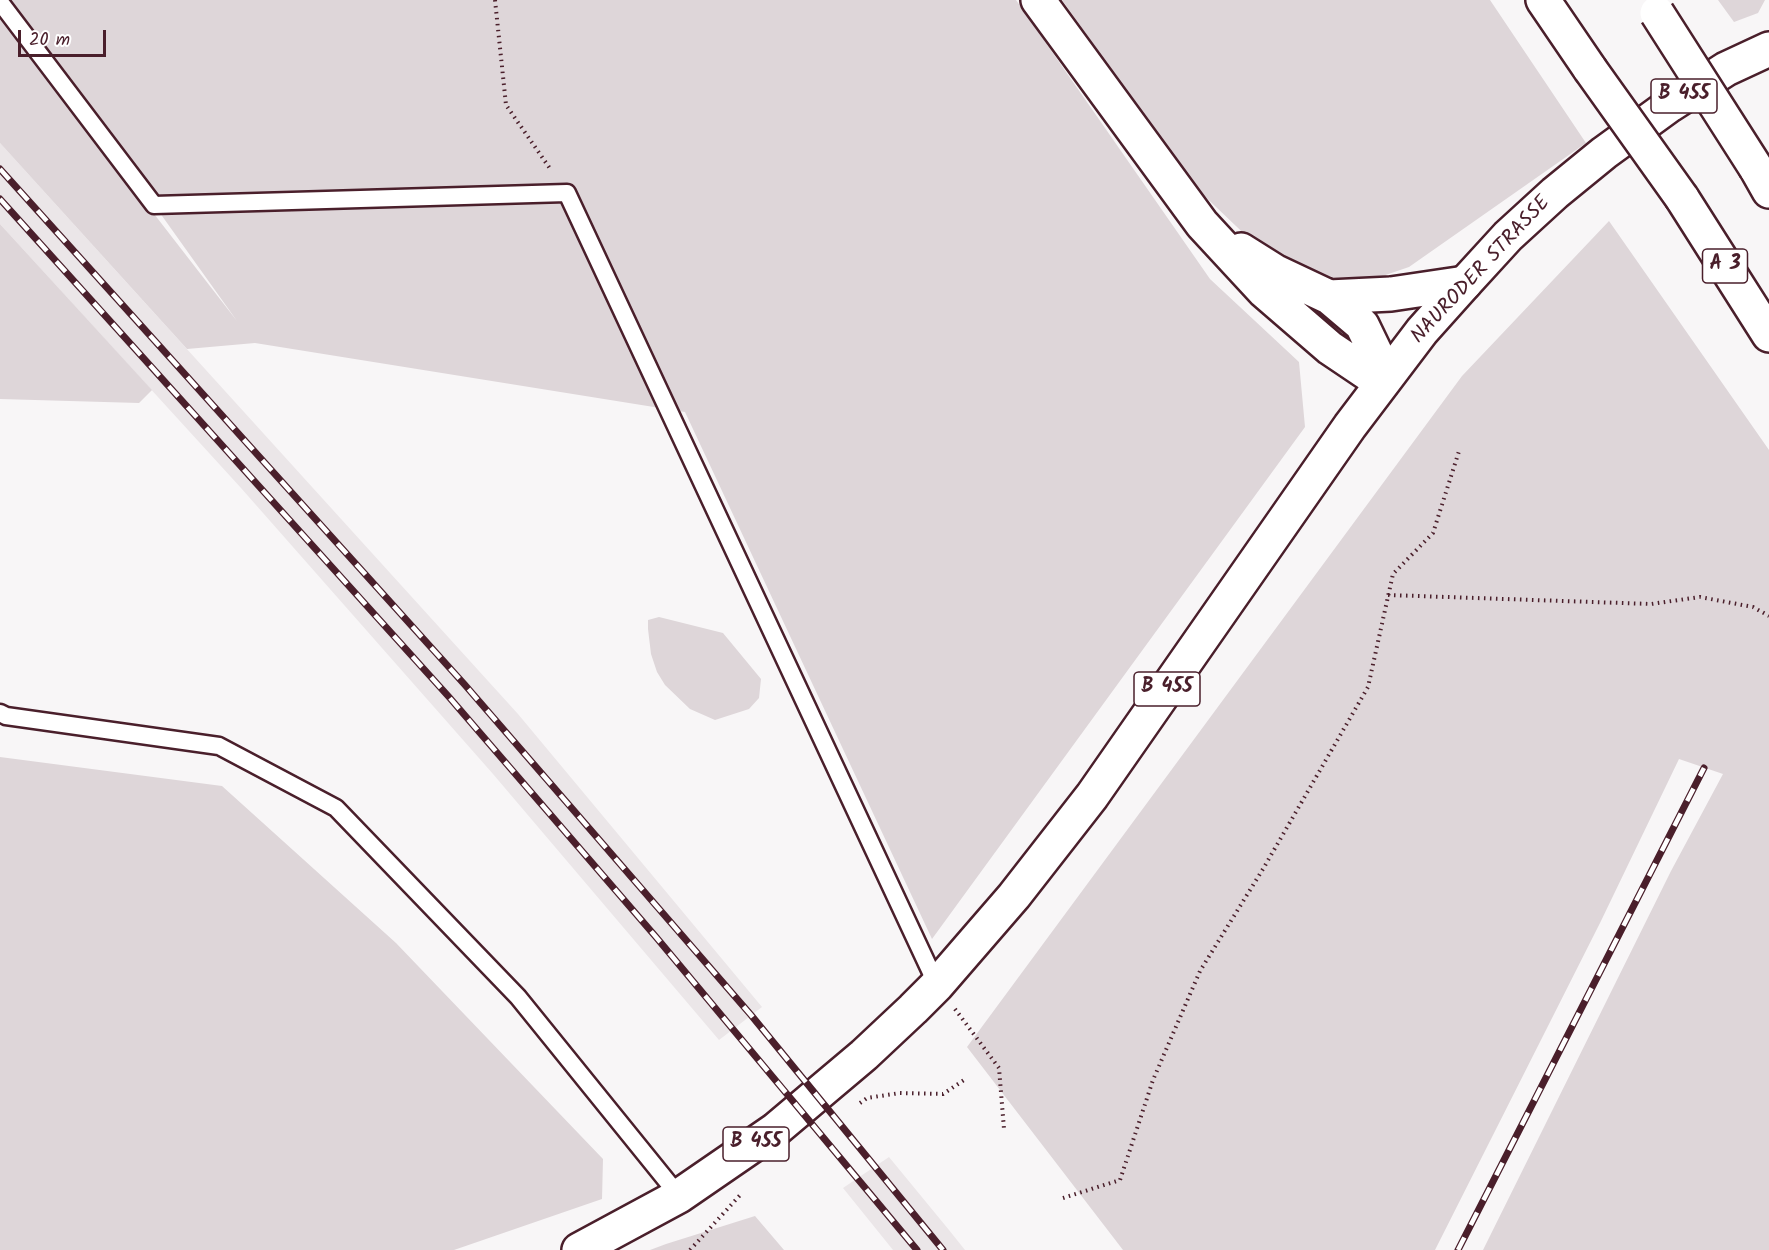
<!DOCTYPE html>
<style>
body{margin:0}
#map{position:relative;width:1769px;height:1250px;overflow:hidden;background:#f8f6f7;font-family:Kalam,sans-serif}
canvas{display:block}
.scale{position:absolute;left:18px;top:30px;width:88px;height:27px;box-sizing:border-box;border:3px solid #4a1f2b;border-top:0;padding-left:8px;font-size:18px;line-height:21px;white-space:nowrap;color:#4a1f2b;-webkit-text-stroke:4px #fff;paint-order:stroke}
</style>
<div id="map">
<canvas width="1769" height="1250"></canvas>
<div class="scale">20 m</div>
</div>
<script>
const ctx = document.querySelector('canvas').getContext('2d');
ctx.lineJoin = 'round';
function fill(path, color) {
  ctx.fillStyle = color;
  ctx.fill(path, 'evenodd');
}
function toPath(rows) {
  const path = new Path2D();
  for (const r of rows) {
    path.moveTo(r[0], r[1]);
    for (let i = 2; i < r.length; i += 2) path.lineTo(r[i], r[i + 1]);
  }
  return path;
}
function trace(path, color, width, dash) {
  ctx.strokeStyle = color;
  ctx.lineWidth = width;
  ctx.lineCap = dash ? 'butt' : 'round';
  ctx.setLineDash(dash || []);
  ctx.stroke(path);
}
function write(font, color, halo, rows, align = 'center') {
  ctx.font = font + ' Kalam,sans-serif';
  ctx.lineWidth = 6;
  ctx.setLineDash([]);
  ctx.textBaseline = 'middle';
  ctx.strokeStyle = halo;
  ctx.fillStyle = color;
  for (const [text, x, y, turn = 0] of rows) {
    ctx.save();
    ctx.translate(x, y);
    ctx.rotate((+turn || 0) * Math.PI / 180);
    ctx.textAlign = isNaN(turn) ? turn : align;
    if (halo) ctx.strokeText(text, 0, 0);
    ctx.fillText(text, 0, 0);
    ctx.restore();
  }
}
const built = toPath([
 [0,143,518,714,762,1007,719,1040,493,774,241,488,0,224],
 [889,1157,949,1230,965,1250,893,1250,843,1188]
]);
const green = toPath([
 [8,0,1016,0,1210,279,1299,362,1305,427,932,939,685,412,255,343,187,349,0,143,0,15,237,321],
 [1062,0,1490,0,1586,143,1409,267,1359,284,1313,278,1258,247,1194,186],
 [1718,0,1765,0,1758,13,1734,22],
 [1609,221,1769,450,1769,1250,1483,1250,1671,871,1723,774,1679,759,1600,923,1435,1250,1123,1250,967,1047,1462,376],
 [0,224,152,390,139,403,0,399],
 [659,617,723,633,761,679,759,698,749,709,715,720,690,709,665,685,657,672,651,654,648,629,648,620],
 [0,757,222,786,396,943,603,1159,602,1199,454,1250,0,1250],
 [755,1216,784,1250,650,1250,666,1244]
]);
const path = toPath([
 [495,0,506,105,551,170],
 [1388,595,1651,604,1700,597,1753,607,1769,616],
 [955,1009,999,1068,1004,1129],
 [860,1103,867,1098,900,1093,943,1094,967,1078],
 [1063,1198,1120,1180,1153,1080,1200,971,1263,869,1368,687,1393,574,1433,533,1460,448],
 [690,1250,742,1193]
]);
const lane = toPath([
 [0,2,154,205,567,193,937,985],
 [0,713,6,716,219,746,336,808,518,997,679,1196]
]);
const primary = toPath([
 [579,1250,679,1196,775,1130,864,1055,913,1009,937,985,1014,896,1092,796,1350,426,1422,331,1465,283,1508,236,1555,193,1604,153,1670,105,1726,69,1769,49]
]);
const highway = toPath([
 [1038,0,1202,224,1264,291,1330,348,1382,383],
 [1543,0,1590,69],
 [1756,168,1769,191],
 [1682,198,1769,335],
 [1241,250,1276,272,1329,297,1391,294,1465,283],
 [1329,297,1362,325,1377,356,1382,383]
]);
const rail = toPath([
 [0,169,465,685,751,1015,943,1250],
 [0,199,449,697,656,937,917,1250],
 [1458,1250,1704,768]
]);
const highwayBridge = toPath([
 [1657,13,1756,168],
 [1590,69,1682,198]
]);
const shields = [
 [1684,96,66],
 [1725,266,45],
 [1167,689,66],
 [756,1144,66]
];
const shieldNames = [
 ["B 455",1684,96],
 ["A 3",1725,266],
 ["B 455",1167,689],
 ["B 455",756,1144]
];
const streetNames = [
 ["NAURODER STRASSE",1482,271,-47]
];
fill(built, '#ebe6e8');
fill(green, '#ded6d9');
trace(lane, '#4a1f2b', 21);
trace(primary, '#4a1f2b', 38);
trace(highway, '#4a1f2b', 38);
trace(path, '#4a1f2b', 4, [1.5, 4.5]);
trace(lane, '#fff', 16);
trace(primary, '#fff', 33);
trace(highway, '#fff', 33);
trace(rail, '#4a1f2b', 7);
trace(rail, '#fff', 4.5, [14]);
trace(highwayBridge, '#4a1f2b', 38, []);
trace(highwayBridge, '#fff', 33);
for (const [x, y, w] of shields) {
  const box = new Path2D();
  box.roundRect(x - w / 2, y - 17, w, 34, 4.5);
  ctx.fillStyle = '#fff';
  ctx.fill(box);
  trace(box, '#4a1f2b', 1.5);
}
write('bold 20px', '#4a1f2b', null, shieldNames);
write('21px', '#4a1f2b', '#fff', streetNames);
</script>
